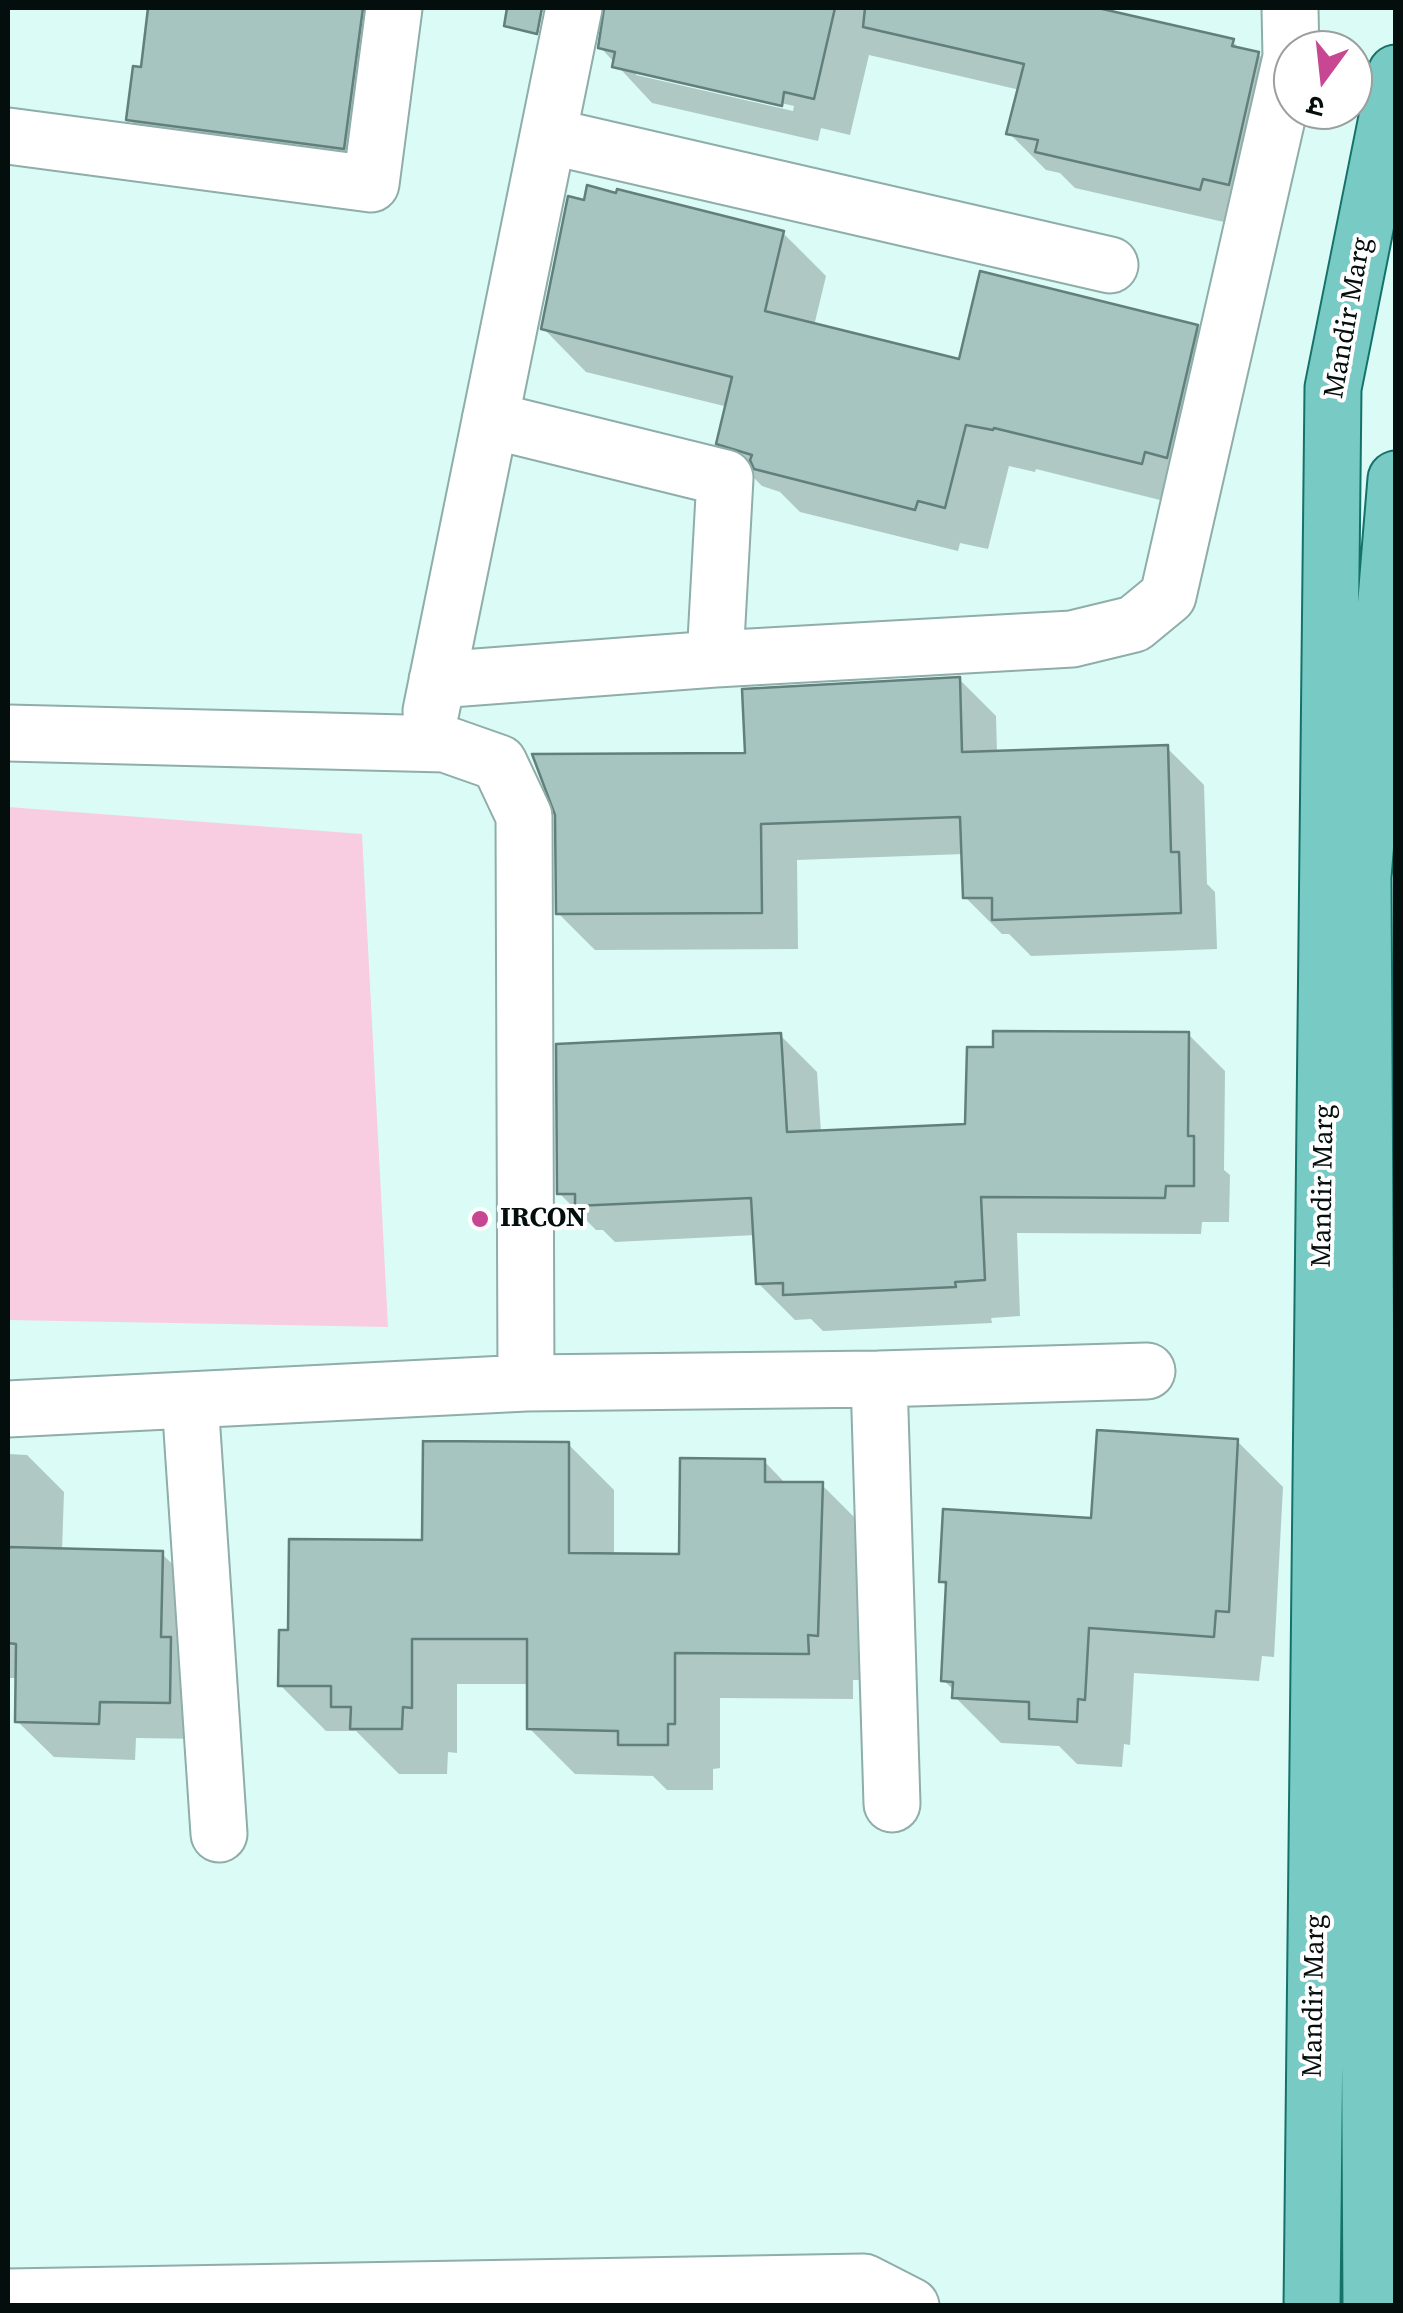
<!DOCTYPE html>
<meta charset="utf-8">
<style>
body{margin:0}
#map{position:relative;width:1403px;height:2313px;overflow:hidden;background:#dbfbf6;font-family:"Source Serif 4","Noto Sans Devanagari",serif}
canvas{display:block}
.frame{position:absolute;inset:0;border:10px solid #040e0d;pointer-events:none}
.north{position:absolute;left:1273px;top:30px;width:100px;height:100px;box-sizing:border-box;background:#fff;border:2px solid #9b9f9e;border-radius:50%;rotate:195deg;font-size:28px;font-weight:700;line-height:40px;text-align:center;color:#040e0d}
.north::after{content:'';display:block;margin:auto;width:35px;height:45px;background:#c74792;clip-path:polygon(50% 0,100% 100%,50% 72%,0 100%)}
</style>
<div id="map">
<canvas width="1403" height="2313"></canvas>
<div class="frame"></div>
<div class="north">उ</div>
</div>
<script>
const ctx = document.querySelector('canvas').getContext('2d');
ctx.lineJoin = 'round';
function fill(path, color) {
  ctx.fillStyle = color;
  ctx.fill(path, 'evenodd');
}
function toPath(rows) {
  const path = new Path2D();
  for (const r of rows) {
    path.moveTo(r[0], r[1]);
    for (let i = 2; i < r.length; i += 2) path.lineTo(r[i], r[i + 1]);
  }
  return path;
}
function trace(path, color, width, dash) {
  ctx.strokeStyle = color;
  ctx.lineWidth = width;
  ctx.lineCap = dash ? 'butt' : 'round';
  ctx.setLineDash(dash || []);
  ctx.stroke(path);
}
function write(font, color, halo, rows, align = 'center') {
  ctx.font = font + ' "Source Serif 4",serif';
  ctx.lineWidth = 8;
  ctx.setLineDash([]);
  ctx.textBaseline = 'middle';
  ctx.strokeStyle = halo;
  ctx.fillStyle = color;
  for (const [text, x, y, turn = 0] of rows) {
    ctx.save();
    ctx.translate(x, y);
    ctx.rotate((+turn || 0) * Math.PI / 180);
    ctx.textAlign = isNaN(turn) ? turn : align;
    if (halo) ctx.strokeText(text, 0, 0);
    ctx.fillText(text, 0, 0);
    ctx.restore();
  }
}
const green = toPath([
 [8,807,362,834,388,1327,8,1320]
]);
const shadow = toPath([
 [150,8,407,8,380,184,166,156,129,119,143,70],
 [607,8,1094,8,1233,42,1242,51,1258,54,1293,89,1237,225,1075,188,1060,173,1046,170,1009,133,1020,90,869,55,850,135,821,128,818,141,652,103,600,47],
 [636,70,794,106,793,111,636,75],
 [783,233,826,276,814,326,961,362,1197,327,1240,370,1184,506,1036,469,1035,472,1009,466,988,549,960,543,958,551,800,512,780,492,762,486,719,443,728,407,586,372,543,328],
 [959,679,996,716,997,754,1167,748,1204,785,1207,884,1215,892,1217,949,1031,956,1009,934,1002,934,965,897,964,854,797,860,798,949,595,950,558,913,748,755],
 [1188,1034,1225,1071,1224,1170,1230,1175,1229,1222,1202,1222,1201,1234,1017,1233,1020,1316,991,1318,992,1323,823,1331,811,1319,795,1320,758,1283,756,1235,615,1242,603,1230,596,1230,559,1193,780,1035,817,1072,821,1133,968,1126],
 [1237,1441,1283,1487,1274,1657,1262,1656,1259,1681,1134,1673,1130,1745,1124,1744,1122,1767,1077,1764,1059,1746,1001,1743,955,1697,955,1691,943,1680,948,1588,941,1581,1094,1521],
 [568,1444,614,1490,614,1556,682,1556,764,1461,787,1485,822,1485,868,1531,863,1680,853,1680,853,1699,720,1698,720,1768,713,1769,713,1790,667,1790,653,1776,575,1774,529,1728,529,1684,457,1684,457,1753,448,1752,447,1774,399,1774,356,1731,326,1731,280,1685,291,1632],
 [8,1454,27,1455,64,1492,62,1551,162,1554,199,1590,206,1739,136,1738,135,1760,54,1757,17,1721,18,1678,8,1678]
]);
const building = toPath([
 [148,8,363,8,344,149,126,120,133,66,141,67,148,8],
 [507,8,542,8,537,34,504,26,507,8],
 [604,8,835,8,814,99,784,92,782,106,612,67,615,52,598,48,604,8],
 [865,8,1098,8,1234,39,1232,46,1259,52,1229,185,1203,179,1200,190,1035,152,1038,140,1006,134,1024,64,863,27,865,8],
 [587,185,616,193,617,189,784,231,765,311,959,359,980,271,1198,325,1167,458,1145,452,1142,464,994,428,993,430,966,425,945,508,918,501,915,510,754,469,750,460,752,455,716,444,732,377,541,329,568,196,584,200,587,185],
 [960,677,962,752,1168,745,1171,852,1179,852,1181,913,992,920,992,898,963,898,960,817,761,824,762,913,556,914,555,815,532,754,745,753,742,689,960,677],
 [993,1031,1189,1032,1188,1136,1194,1136,1194,1186,1166,1186,1165,1198,981,1197,985,1280,955,1282,956,1287,783,1295,783,1283,756,1284,751,1198,575,1206,575,1194,557,1194,556,1044,781,1033,787,1132,965,1124,967,1047,993,1047,993,1031],
 [1097,1430,1238,1439,1229,1612,1216,1611,1214,1637,1089,1628,1085,1700,1078,1699,1077,1722,1029,1719,1029,1702,952,1698,953,1682,941,1681,946,1582,939,1582,943,1509,1091,1518,1097,1430],
 [423,1441,569,1442,569,1553,679,1554,680,1458,765,1459,765,1482,823,1482,818,1636,808,1635,809,1654,675,1653,675,1724,668,1724,668,1745,618,1745,618,1731,527,1729,527,1639,412,1639,412,1708,403,1707,402,1729,350,1729,351,1707,331,1707,331,1686,278,1686,279,1630,288,1630,289,1539,422,1540,423,1441],
 [8,1547,163,1551,161,1637,171,1637,170,1703,100,1702,99,1724,15,1722,16,1644,8,1643,8,1547]
]);
const minor = toPath([
 [8,136,371,184,394,8],
 [549,136,1110,265],
 [490,420,725,478,715,659],
 [437,680,715,659,1072,639,1134,624,1168,596,1291,57,1290,8],
 [431,711,574,8],
 [8,733,445,744,499,763,524,816,526,1383,8,1409],
 [879,1379,892,1804],
 [526,1383,879,1379,1147,1371],
 [190,1400,219,1834],
 [8,2297,864,2282,911,2306]
]);
const major = toPath([
 [1312,2306,1333,388,1396,73],
 [1371,2306,1363,877,1396,479]
]);
const markers = [
 [480,1219,10,"#c74792"]
];
const streetNames = [
 ["Mandir Marg",1349,318,-80],
 ["Mandir Marg",1324,1186,-89],
 ["Mandir Marg",1315,1996,-89]
];
const poiNames = [
 ["IRCON",500,1219]
];
fill(green, '#f8cde1');
fill(shadow, '#0003');
fill(building, '#a6c5c1');
trace(building, '#627f7b', 2.5);
trace(minor, '#8fada9', 59);
trace(major, '#15726a', 59);
trace(minor, '#fff', 55);
trace(major, '#78cbc4', 55);
for (const [x, y, r, color] of markers) {
  const dot = new Path2D();
  dot.arc(x, y, r, 0, 2 * Math.PI);
  ctx.fillStyle = color;
  ctx.fill(dot);
  trace(dot, '#fff', 4);
}
write('28px', '#040e0d', '#fff', streetNames);
write('bold 28px', '#040e0d', '#fff', poiNames, 'left');
</script>
